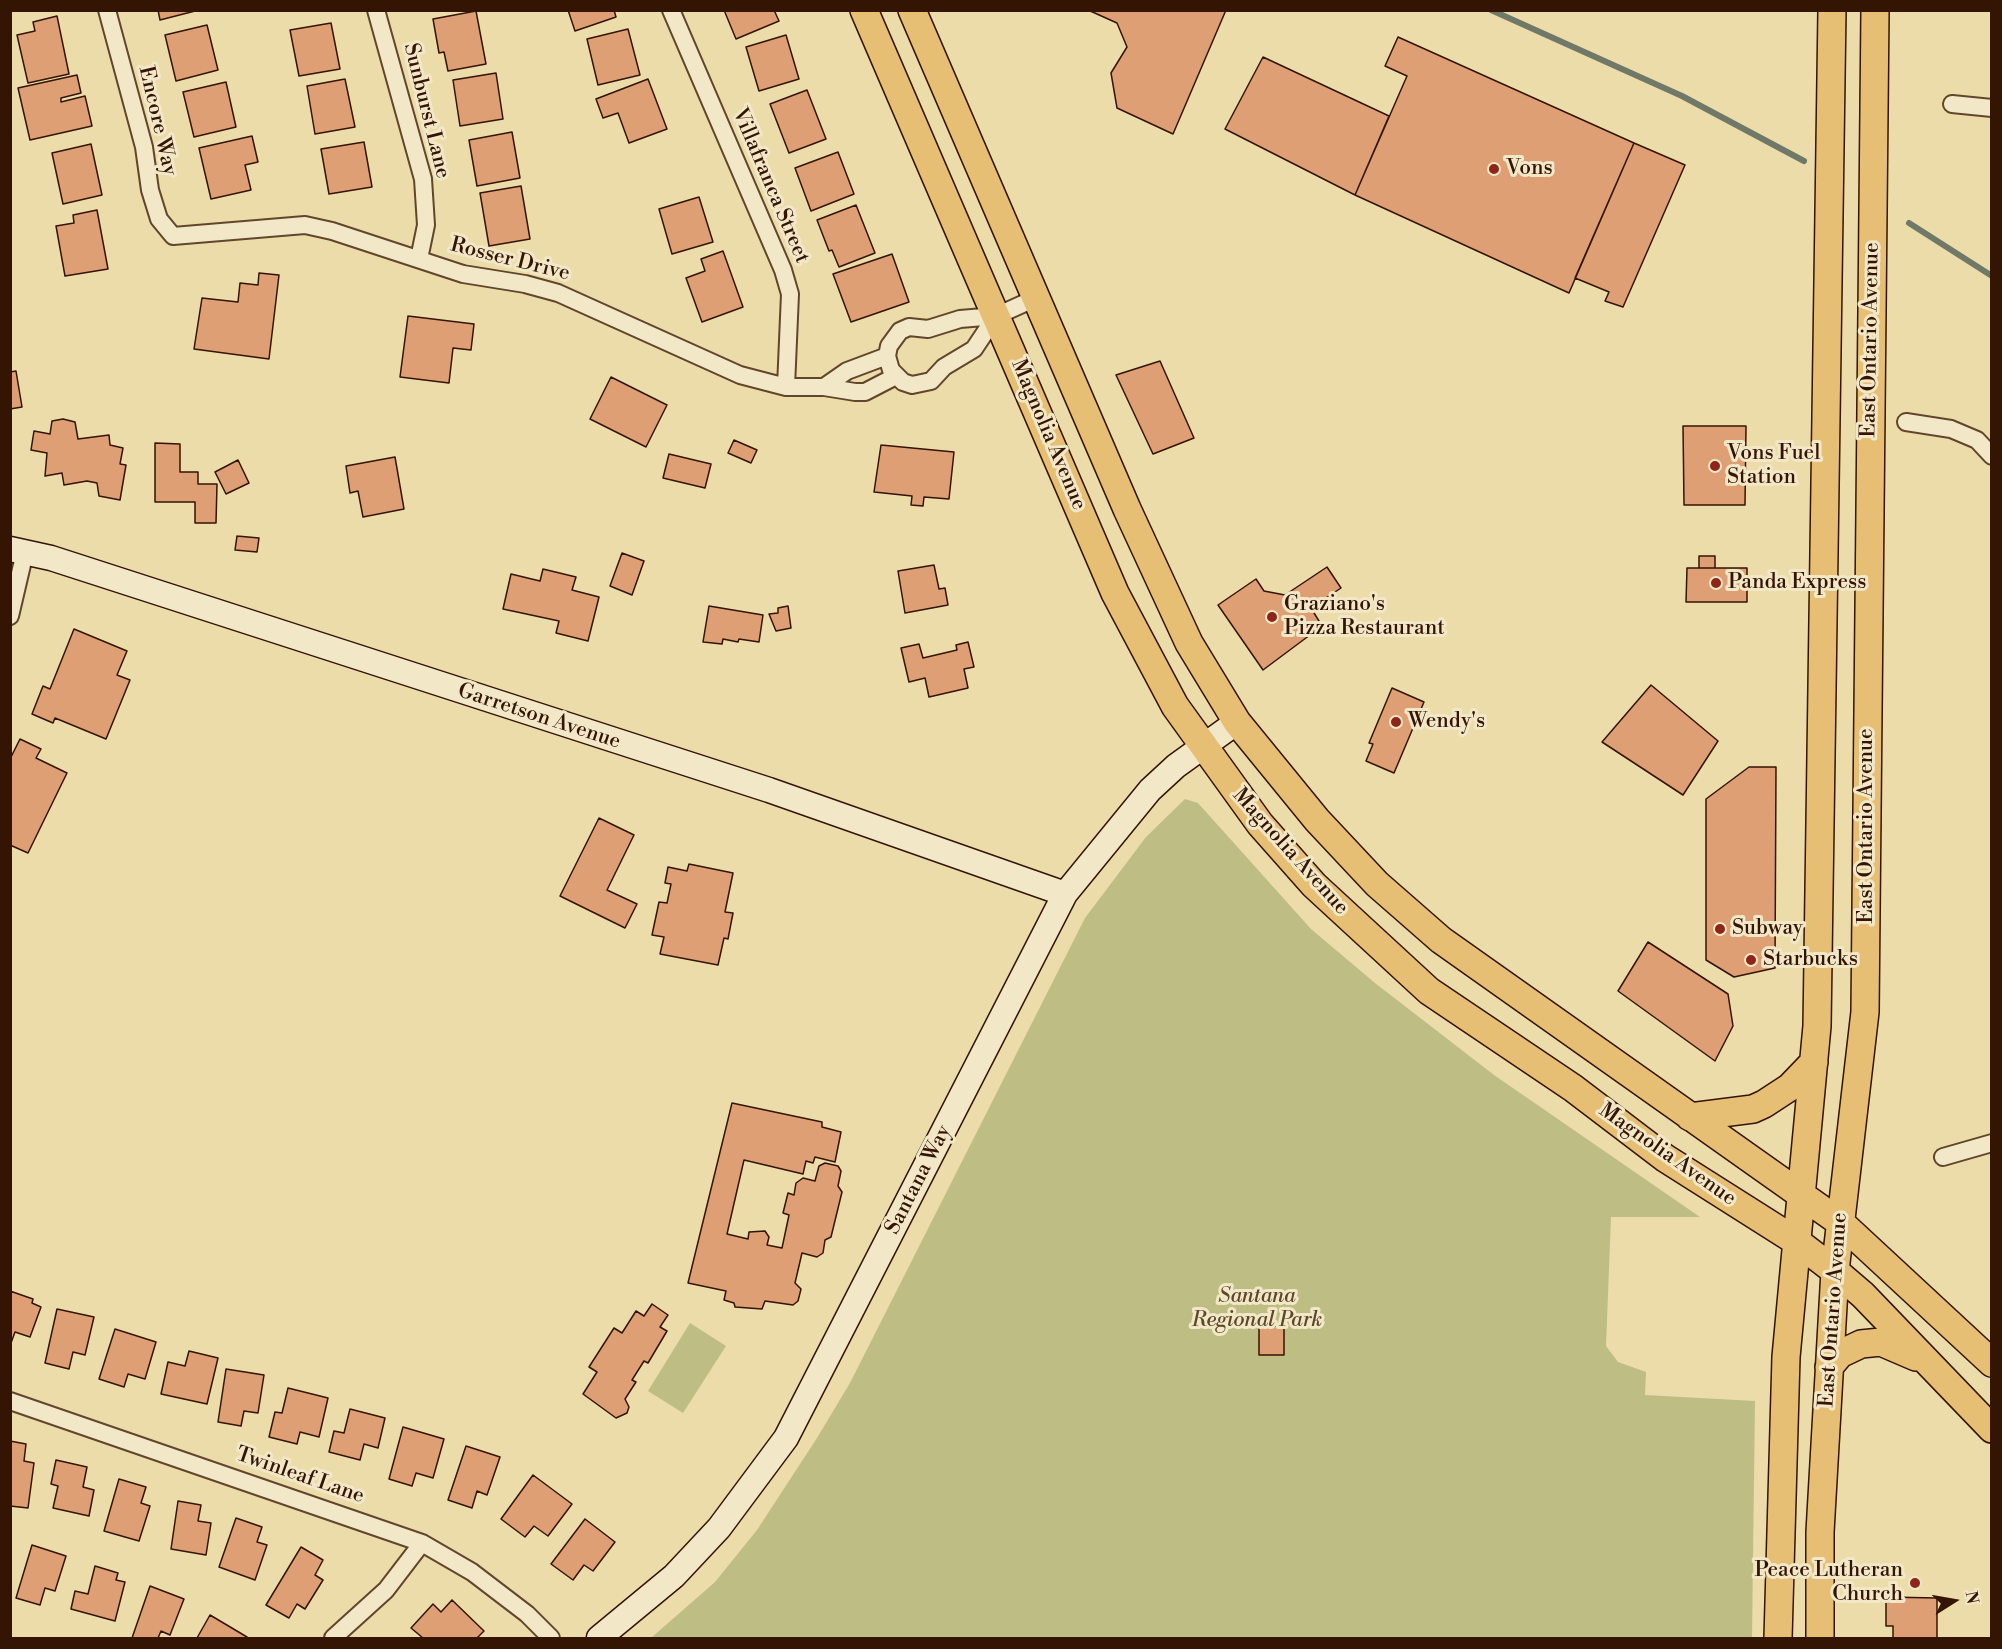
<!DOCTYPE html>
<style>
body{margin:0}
#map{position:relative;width:2002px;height:1649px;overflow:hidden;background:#ebdca9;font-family:"Libre Bodoni",serif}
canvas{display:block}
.frame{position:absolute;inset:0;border:12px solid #341403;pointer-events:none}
.north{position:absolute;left:1924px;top:1571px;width:60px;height:60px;-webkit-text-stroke:4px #f2e8c7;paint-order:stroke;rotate:79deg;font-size:16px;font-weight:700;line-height:24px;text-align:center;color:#341403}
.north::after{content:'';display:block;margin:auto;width:21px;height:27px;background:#341403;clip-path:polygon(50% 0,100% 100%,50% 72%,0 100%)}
</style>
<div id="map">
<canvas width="2002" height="1649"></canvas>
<div class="frame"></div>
<div class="north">N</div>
</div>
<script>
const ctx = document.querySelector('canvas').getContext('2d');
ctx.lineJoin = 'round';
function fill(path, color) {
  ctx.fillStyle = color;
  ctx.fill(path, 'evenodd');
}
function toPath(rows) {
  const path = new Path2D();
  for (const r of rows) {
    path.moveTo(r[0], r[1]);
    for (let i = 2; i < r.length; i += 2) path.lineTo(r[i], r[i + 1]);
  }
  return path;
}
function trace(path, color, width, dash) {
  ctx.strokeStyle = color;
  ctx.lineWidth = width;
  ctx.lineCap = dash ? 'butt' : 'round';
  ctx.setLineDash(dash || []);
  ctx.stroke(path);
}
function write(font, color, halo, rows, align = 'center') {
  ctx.font = font + ' "Libre Bodoni",serif';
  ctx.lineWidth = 6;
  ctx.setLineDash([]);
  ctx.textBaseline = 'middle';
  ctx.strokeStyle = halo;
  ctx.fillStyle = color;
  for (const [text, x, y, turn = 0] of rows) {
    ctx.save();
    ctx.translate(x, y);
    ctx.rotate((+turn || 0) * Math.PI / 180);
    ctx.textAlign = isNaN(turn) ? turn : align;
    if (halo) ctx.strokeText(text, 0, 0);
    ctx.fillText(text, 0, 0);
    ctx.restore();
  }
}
const green = toPath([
 [1185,799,1198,803,1311,929,1375,983,1494,1075,1700,1217,1611,1217,1606,1346,1618,1362,1646,1372,1645,1395,1755,1401,1752,1638,651,1638,715,1582,757,1530,817,1438,850,1383,1085,918,1146,837],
 [690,1323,726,1346,683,1413,648,1391]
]);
const stream = toPath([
 [1491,10,1682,96,1804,161],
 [1909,223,1992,276]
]);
const building = toPath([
 [158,10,199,10,160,20,158,10],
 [568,10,614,10,616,17,575,31,568,10],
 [724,10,774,10,779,21,736,39,724,10],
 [1088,10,1226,10,1173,134,1117,108,1111,73,1127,47,1117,23,1088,10],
 [476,11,486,64,448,71,444,52,439,53,433,19,476,11],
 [57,16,69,74,28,83,17,35,35,31,33,22,57,16],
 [331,23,340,69,299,76,290,30,331,23],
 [207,25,218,70,176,81,165,35,207,25],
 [628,29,640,75,598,85,587,39,628,29],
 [786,35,799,79,759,91,746,47,786,35],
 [1398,37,1634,143,1569,293,1355,195,1407,76,1385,66,1398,37],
 [1263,57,1389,116,1355,195,1225,129,1263,57],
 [496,73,503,119,460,126,453,80,496,73],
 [77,75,81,93,61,98,61,102,85,96,92,126,30,140,18,88,77,75],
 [345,79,355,127,315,134,307,86,345,79],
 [648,79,667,129,629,143,618,113,603,118,596,99,648,79],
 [226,82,236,127,194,137,183,92,226,82],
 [807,90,826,139,789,153,770,104,807,90],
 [512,132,520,178,477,186,469,140,512,132],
 [252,136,258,162,245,165,251,190,211,199,199,148,252,136],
 [364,142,372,187,329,194,321,149,364,142],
 [1634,143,1685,165,1623,307,1605,301,1609,292,1575,278,1634,143],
 [91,144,102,195,63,204,52,153,91,144],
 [838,152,854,194,811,211,795,168,838,152],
 [521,186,530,239,489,246,480,193,521,186],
 [699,197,713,242,672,254,659,209,699,197],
 [856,205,875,253,839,267,832,250,829,251,817,220,856,205],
 [97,210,108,269,65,276,56,226,74,223,73,215,97,210],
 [723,251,743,307,702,322,686,278,705,271,701,259,723,251],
 [892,254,909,302,851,322,833,274,892,254],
 [259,273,279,275,269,359,194,349,202,298,238,302,240,283,258,285,259,273],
 [408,316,474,324,471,350,453,348,449,383,400,377,408,316],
 [1160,361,1194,438,1153,454,1116,375,1160,361],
 [16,371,22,407,10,409,10,372,16,371],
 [611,377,667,405,646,447,590,419,611,377],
 [63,419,75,422,78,439,109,435,110,445,123,448,120,464,126,465,120,500,99,496,97,483,87,481,64,485,62,473,45,476,47,453,31,450,34,431,50,434,52,421,63,419],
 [1683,426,1746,426,1745,505,1684,505,1683,426],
 [734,440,757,450,751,463,728,453,734,440],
 [155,443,180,444,180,472,198,472,198,484,217,484,216,523,195,523,195,502,155,502,155,443],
 [881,445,954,452,949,499,924,497,923,506,911,505,912,496,874,492,881,445],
 [669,454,711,464,705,488,663,478,669,454],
 [395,457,404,509,363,517,358,491,350,493,346,466,395,457],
 [238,460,249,483,226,494,215,472,238,460],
 [237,536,259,538,257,552,235,550,237,536],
 [622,553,644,561,632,595,610,586,622,553],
 [1699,556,1715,556,1715,568,1699,568,1699,556],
 [934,565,939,589,945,588,948,605,905,613,898,571,934,565],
 [1327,567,1341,588,1311,608,1322,626,1263,670,1218,605,1256,579,1264,591,1285,595,1327,567],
 [1687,568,1747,568,1747,602,1686,602,1687,568],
 [543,569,576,577,572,590,599,597,588,641,556,633,559,621,503,609,511,574,540,581,543,569],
 [709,606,763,615,759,642,739,639,738,642,723,639,722,644,703,642,709,606],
 [788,606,791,628,776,631,769,614,778,613,778,608,788,606],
 [74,629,127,651,117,675,130,680,106,739,55,718,53,723,32,714,43,686,50,689,74,629],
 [968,642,974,667,964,669,968,688,929,697,925,678,909,682,901,648,919,644,923,658,957,650,956,645,968,642],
 [1651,685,1718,741,1683,795,1602,742,1651,685],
 [1392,688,1424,702,1394,773,1366,761,1373,744,1369,743,1392,688],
 [20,739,41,749,36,758,67,773,28,853,10,845,10,759,20,739],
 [1749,767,1776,767,1775,968,1734,977,1706,960,1706,799,1749,767],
 [599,818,634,835,607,890,637,904,625,928,560,896,599,818],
 [689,864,733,873,725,912,733,913,728,939,724,938,718,965,660,954,664,937,652,935,659,902,667,903,671,884,665,883,668,867,687,871,689,864],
 [1648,942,1728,994,1733,1026,1715,1061,1618,991,1648,942],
 [732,1103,822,1122,822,1127,841,1132,835,1162,815,1157,813,1163,806,1161,803,1174,744,1160,727,1234,748,1239,749,1232,765,1231,769,1237,767,1245,782,1248,789,1215,783,1213,788,1193,794,1195,796,1183,803,1178,815,1181,819,1166,825,1163,838,1166,841,1171,838,1186,842,1192,831,1237,825,1240,823,1253,817,1257,802,1253,795,1283,801,1289,798,1301,793,1305,765,1301,762,1309,735,1307,734,1303,724,1300,726,1291,688,1283,732,1103],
 [10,1291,33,1299,32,1303,41,1307,30,1337,15,1332,11,1343,10,1291],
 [652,1304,668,1315,660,1327,667,1331,648,1363,644,1361,632,1380,636,1382,625,1399,629,1407,627,1413,616,1418,583,1394,597,1372,589,1367,614,1328,622,1333,636,1311,644,1316,652,1304],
 [57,1309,94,1317,85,1355,73,1352,69,1369,45,1363,57,1309],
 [1259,1326,1284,1326,1284,1355,1259,1355,1259,1326],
 [115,1329,156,1342,145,1379,128,1374,124,1387,99,1379,115,1329],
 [189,1351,218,1358,207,1404,161,1394,168,1362,185,1366,189,1351],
 [226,1369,264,1375,258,1413,244,1411,241,1426,218,1422,226,1369],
 [288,1388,328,1398,319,1437,300,1432,297,1444,269,1437,275,1412,282,1413,288,1388],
 [350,1409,385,1418,378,1448,364,1444,360,1460,329,1452,334,1431,344,1433,350,1409],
 [403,1427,444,1439,433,1478,416,1473,412,1486,389,1479,403,1427],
 [10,1441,26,1444,24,1461,34,1463,28,1508,10,1506,10,1441],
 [466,1446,500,1457,487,1495,477,1491,472,1508,448,1500,466,1446],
 [56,1460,87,1467,83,1487,94,1490,89,1516,53,1508,58,1486,51,1484,56,1460],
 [533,1475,572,1504,548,1536,534,1526,525,1537,501,1519,533,1475],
 [119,1479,146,1487,141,1503,150,1506,139,1541,104,1531,119,1479],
 [178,1501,201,1505,198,1521,211,1523,206,1555,171,1549,178,1501],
 [236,1518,262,1527,257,1542,267,1545,255,1580,219,1567,236,1518],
 [585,1519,615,1542,593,1571,584,1565,573,1580,551,1564,585,1519],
 [32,1545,66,1556,55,1591,45,1588,40,1605,16,1598,32,1545],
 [301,1547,323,1560,315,1575,323,1580,305,1609,297,1604,289,1618,266,1605,301,1547],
 [95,1566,118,1573,116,1580,125,1582,115,1621,71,1609,75,1591,88,1594,95,1566],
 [150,1586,184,1599,170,1635,161,1631,158,1638,132,1638,150,1586],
 [1886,1597,1937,1598,1937,1638,1893,1638,1893,1626,1886,1626,1886,1597],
 [452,1600,484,1631,477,1638,423,1638,411,1628,433,1604,441,1612,452,1600],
 [210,1615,247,1637,246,1638,197,1638,210,1615]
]);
const street = toPath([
 [107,10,144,147,150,190,159,219,173,236,305,225,332,231,463,274,525,284,558,293,740,375,786,387,824,387,855,392,865,392,896,376],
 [376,10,423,179,426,225,419,259],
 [671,10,783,270,790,294,786,387],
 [1952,104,1992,108],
 [996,316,974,349,944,367,931,381,912,385,903,382,891,370,887,356,889,346,900,331,909,327,928,329,960,319,996,316,1036,298],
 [824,387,847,371,887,356],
 [1906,422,1951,429,1977,440,1992,456],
 [10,616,25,552],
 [1943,1157,1992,1143],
 [10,1401,422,1543,472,1572,527,1614,551,1638],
 [333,1638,386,1590,422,1543]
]);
const secondary = toPath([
 [10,549,51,558,769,790,1065,894],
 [599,1638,674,1576,719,1528,786,1438,1065,894,1150,790,1176,766,1237,722]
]);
const primary = toPath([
 [864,10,1115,593,1175,706,1260,824,1314,885,1429,991,1573,1088,1665,1158,1796,1241,1835,1271,1863,1295,1992,1429],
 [912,10,1127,509,1189,643,1237,722,1317,820,1377,884,1441,940,1841,1223,1992,1363],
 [1690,1117,1753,1109,1764,1104,1790,1087,1814,1062],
 [1829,1367,1840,1354,1861,1344,1881,1342,1916,1357],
 [1778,1638,1786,1357,1817,1026,1832,10],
 [1820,1638,1820,1532,1835,1271,1865,1012,1875,10]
]);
const markers = [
 [1494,169,6,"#8f2418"],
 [1715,466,6,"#8f2418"],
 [1716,583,6,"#8f2418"],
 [1272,617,6,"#8f2418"],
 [1396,722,6,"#8f2418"],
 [1720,929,6,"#8f2418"],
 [1751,960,6,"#8f2418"],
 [1915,1583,6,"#8f2418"]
];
const streetNames = [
 ["Sunburst Lane",426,111,76],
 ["Encore Way",157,121,77],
 ["Villafranca Street",770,186,67],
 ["Rosser Drive",510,260,14],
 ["East Ontario Avenue",1871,340,-89],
 ["Magnolia Avenue",1048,435,67],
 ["Garretson Avenue",539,717,18],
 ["East Ontario Avenue",1867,826,-90],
 ["Magnolia Avenue",1290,852,48],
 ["Magnolia Avenue",1667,1155,35],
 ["Santana Way",919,1180,-63],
 ["East Ontario Avenue",1834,1310,-86],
 ["Twinleaf Lane",300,1476,19]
];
const poiNames = [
 ["Vons",1506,169],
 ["Vons Fuel",1727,454],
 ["Station",1727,478],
 ["Panda Express",1728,583],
 ["Graziano's",1284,605],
 ["Pizza Restaurant",1284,629],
 ["Wendy's",1408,722],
 ["Subway",1732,929],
 ["Starbucks",1763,960],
 ["Peace Lutheran",1903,1571,"right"],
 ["Church",1903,1595,"right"]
];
const parkNames = [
 ["Santana",1257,1297],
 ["Regional Park",1257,1321]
];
fill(green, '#bebe84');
trace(stream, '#707868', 6);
fill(building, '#dd9f73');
trace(building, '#341403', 1.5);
trace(street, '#62462c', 20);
trace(secondary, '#341403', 27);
trace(primary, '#341403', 30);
trace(street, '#f2e8c7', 16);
trace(secondary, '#f2e8c7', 24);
trace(primary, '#e6be74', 27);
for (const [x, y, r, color] of markers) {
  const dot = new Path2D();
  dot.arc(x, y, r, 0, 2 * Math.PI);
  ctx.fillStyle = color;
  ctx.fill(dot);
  trace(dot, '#f2e8c7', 2);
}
write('21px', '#341403', '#f2e8c7', streetNames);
write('21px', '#341403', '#f2e8c7', poiNames, 'left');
write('italic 21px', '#5d472a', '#f2e8c7', parkNames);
</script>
